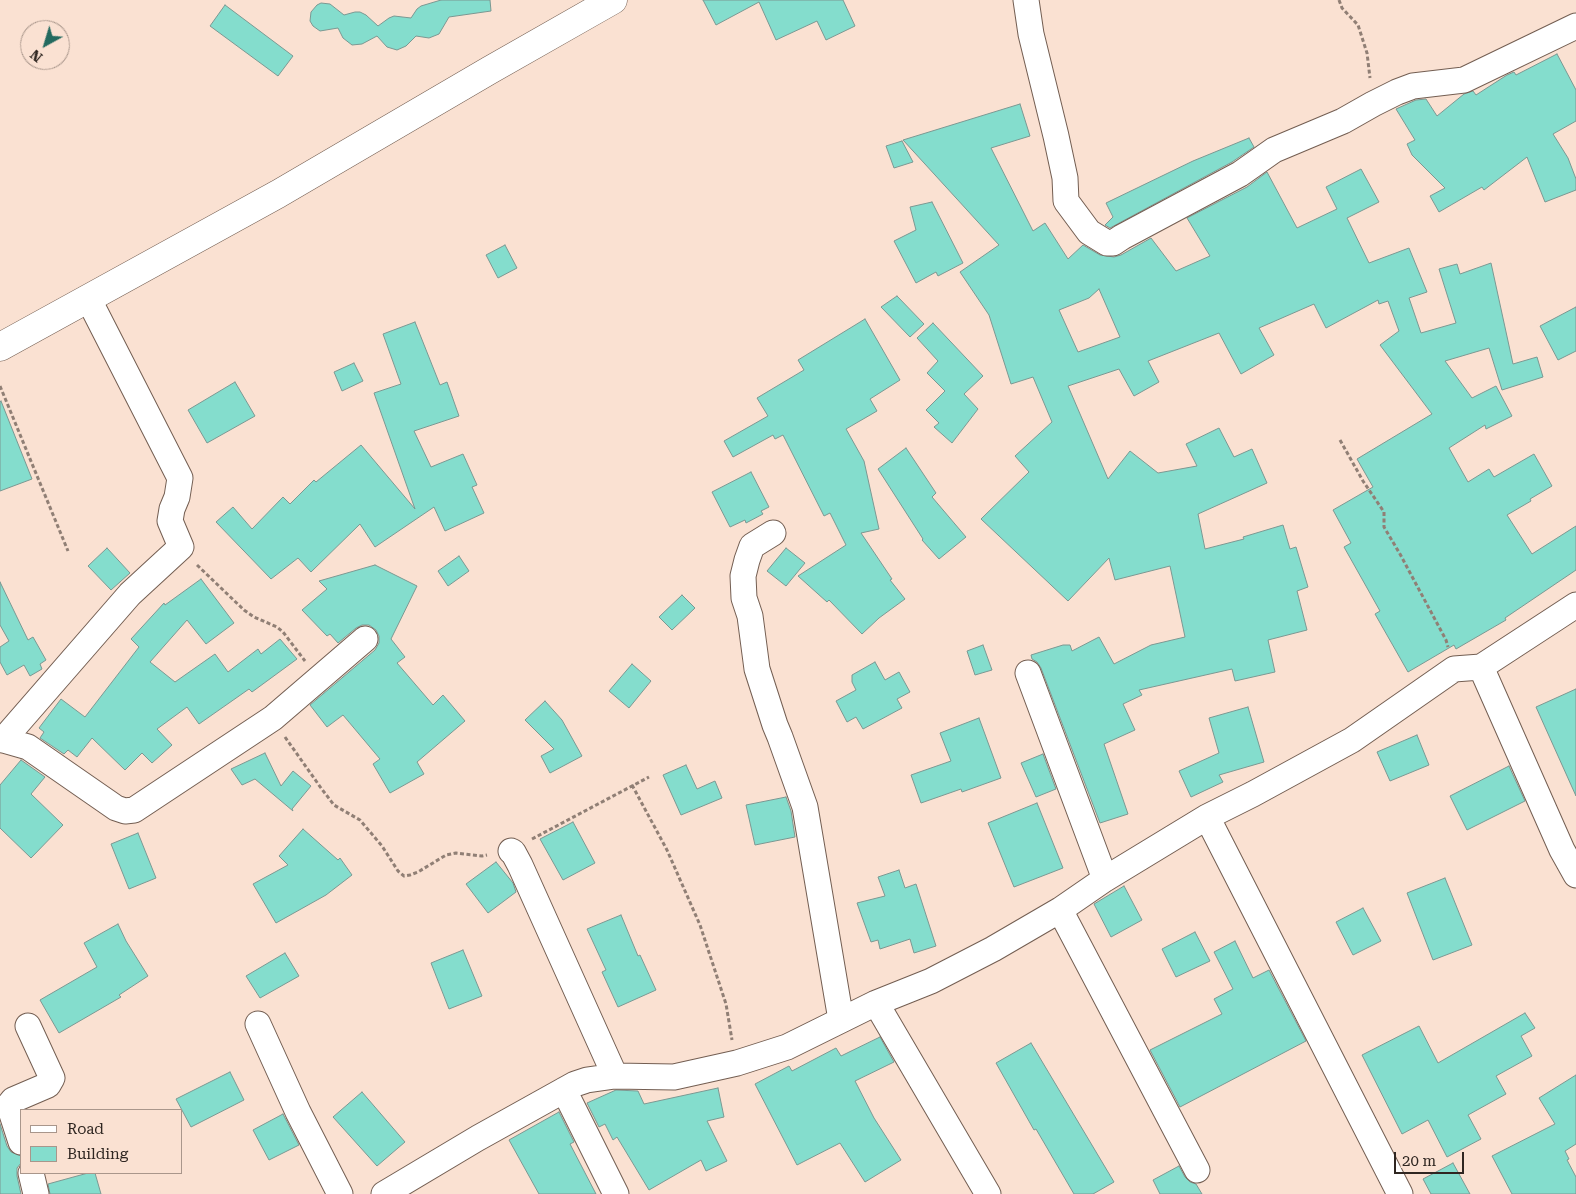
<!DOCTYPE html>
<style>
body{margin:0}
#map{position:relative;width:1576px;height:1194px;overflow:hidden;background:#fae1d2;font-family:"Roboto Serif",serif}
canvas{display:block}
.legend{position:absolute;left:20px;top:1109px;width:162px;height:65px;box-sizing:border-box;background:#fae1d2;border:1px solid #a9968b;margin:0;padding:6px 9px;list-style:none;font-size:15px;color:#2f2621}
.legend li{display:flex;align-items:center;gap:10px;height:25px}
.legend b{width:25px;border:1px solid #a9968b}
.north{position:absolute;left:20px;top:20px;width:50px;height:50px;box-sizing:border-box;background:#fae1d2;border:1px solid #a9968b;border-radius:50%;rotate:219deg;font-size:14px;font-weight:700;line-height:20px;text-align:center;color:#2f2621}
.north::after{content:'';display:block;margin:auto;width:18px;height:22px;background:#236a5f;clip-path:polygon(50% 0,100% 100%,50% 72%,0 100%)}
.scale{position:absolute;left:1394px;top:1152px;width:70px;height:22px;box-sizing:border-box;border:2px solid #2f2621;border-top:0;padding-left:6px;font-size:15px;line-height:18px;white-space:nowrap;color:#2f2621;-webkit-text-stroke:4px #fae1d2;paint-order:stroke}
</style>
<div id="map">
<canvas width="1576" height="1194"></canvas>
<ul class="legend">
<li><b style="height:6px;background:#fff"></b>Road</li>
<li><b style="height:14px;background:#84ddcd"></b>Building</li>
</ul>
<div class="north">N</div>
<div class="scale">20 m</div>
</div>
<script>
const ctx = document.querySelector('canvas').getContext('2d');
ctx.lineJoin = 'round';
function fill(path, color) {
  ctx.fillStyle = color;
  ctx.fill(path, 'evenodd');
}
function toPath(rows) {
  const path = new Path2D();
  for (const r of rows) {
    path.moveTo(r[0], r[1]);
    for (let i = 2; i < r.length; i += 2) path.lineTo(r[i], r[i + 1]);
  }
  return path;
}
function trace(path, color, width, dash) {
  ctx.strokeStyle = color;
  ctx.lineWidth = width;
  ctx.lineCap = dash ? 'butt' : 'round';
  ctx.setLineDash(dash || []);
  ctx.stroke(path);
}
const building = toPath([
 [441,0,490,0,491,11,449,17,439,34,429,38,416,36,406,46,397,50,387,47,377,36,362,44,352,45,343,38,338,28,320,31,313,26,310,21,311,12,317,5,321,3,330,4,344,15,355,12,360,12,366,15,378,26,389,18,394,16,411,18,417,9,421,6,441,0],
 [703,0,843,0,855,26,826,40,817,21,776,40,759,2,716,25,703,0],
 [225,5,293,56,278,76,210,26,225,5],
 [1557,54,1576,90,1576,121,1553,134,1568,158,1576,179,1576,190,1545,202,1527,157,1484,190,1482,187,1439,212,1430,196,1445,188,1412,155,1407,144,1415,140,1396,109,1416,100,1426,99,1437,116,1464,94,1473,91,1476,95,1507,75,1514,72,1516,75,1557,54],
 [1020,104,1030,136,991,148,1033,231,1045,223,1068,259,1083,245,1100,255,1114,257,1121,255,1151,238,1176,271,1210,256,1187,218,1247,187,1267,172,1297,228,1337,209,1326,187,1361,169,1379,202,1347,218,1369,263,1409,248,1427,292,1409,298,1421,333,1456,323,1439,269,1457,264,1460,274,1491,263,1513,364,1537,357,1543,377,1502,390,1489,348,1445,361,1472,398,1496,386,1512,416,1486,429,1485,425,1449,448,1468,482,1489,469,1494,477,1534,454,1552,486,1530,499,1531,501,1507,515,1532,554,1576,526,1576,570,1505,618,1506,620,1456,649,1454,645,1408,672,1375,614,1380,611,1344,547,1351,543,1333,510,1373,487,1357,459,1432,414,1380,345,1399,331,1388,301,1379,304,1378,300,1326,328,1314,304,1259,328,1274,355,1241,374,1219,333,1148,361,1159,382,1134,396,1119,369,1068,386,1108,479,1130,451,1158,473,1197,466,1186,444,1219,428,1234,457,1252,449,1267,483,1198,514,1205,549,1244,539,1243,537,1283,525,1290,549,1296,547,1308,587,1297,591,1307,630,1268,640,1275,672,1235,681,1232,669,1139,690,1142,695,1123,704,1135,730,1104,744,1128,814,1100,823,1041,668,1037,662,1032,659,1031,655,1063,645,1070,645,1072,651,1099,637,1114,664,1151,645,1185,637,1170,566,1115,580,1109,558,1068,601,981,519,1029,472,1015,456,1052,422,1033,377,1011,384,989,315,960,272,999,245,903,140,1020,104],
 [1099,289,1120,337,1078,352,1059,310,1089,298,1099,289],
 [1249,138,1254,147,1232,162,1110,228,1105,225,1113,217,1106,203,1193,161,1249,138],
 [902,141,913,162,894,168,886,146,902,141],
 [932,202,963,263,938,276,936,272,916,283,894,241,916,230,910,207,932,202],
 [505,245,517,268,498,278,486,255,505,245],
 [897,296,924,324,910,337,881,307,897,296],
 [1576,307,1576,351,1558,360,1540,326,1576,307],
 [865,319,900,380,870,399,877,411,846,429,864,461,879,529,861,533,892,579,890,580,905,599,879,618,862,634,829,600,827,602,798,576,846,545,830,513,824,516,783,435,775,439,773,435,733,457,724,441,768,416,757,398,804,370,798,360,865,319],
 [415,322,440,385,447,382,459,416,414,431,431,467,463,454,477,485,472,487,484,513,445,531,434,507,375,547,360,524,311,572,298,558,271,579,216,522,233,507,252,529,283,497,290,504,314,480,316,482,361,445,415,509,374,393,401,384,383,334,415,322],
 [933,323,983,376,964,394,978,409,952,443,934,427,939,423,926,410,945,391,927,373,938,361,917,338,933,323],
 [354,363,363,381,342,391,334,372,354,363],
 [235,382,255,416,207,443,188,410,235,382],
 [1,401,32,479,0,491,0,402,1,401],
 [906,448,936,493,932,497,966,537,939,559,922,540,923,539,878,469,906,448],
 [751,472,769,507,761,511,763,514,746,523,745,520,730,527,712,492,751,472],
 [107,548,130,573,111,590,88,566,107,548],
 [786,548,805,563,786,586,767,571,786,548],
 [459,556,469,571,448,586,438,571,459,556],
 [375,565,417,586,391,639,405,657,397,663,433,705,443,695,465,721,417,762,424,774,390,793,373,764,380,759,343,715,327,727,310,705,375,650,379,643,379,636,376,630,369,625,362,625,356,628,338,643,330,634,327,636,302,610,327,589,319,581,375,565],
 [201,579,234,623,206,644,187,620,150,662,175,682,215,654,228,672,258,649,261,654,280,639,297,659,252,692,249,689,199,724,187,707,157,729,172,745,152,763,142,753,125,770,92,738,77,757,68,750,64,754,40,738,44,732,39,728,61,699,85,717,139,647,131,639,164,603,165,605,201,579],
 [0,582,28,640,33,637,46,660,40,664,42,669,30,676,24,665,7,675,0,662,0,647,9,641,0,625,0,582],
 [682,595,695,608,672,630,659,617,682,595],
 [983,645,992,670,975,675,967,651,983,645],
 [875,662,885,680,899,672,910,692,897,699,902,708,863,729,856,717,847,722,836,701,856,690,852,682,852,675,875,662],
 [632,664,651,681,629,708,609,691,632,664],
 [1576,689,1576,796,1536,707,1576,689],
 [545,701,562,720,582,756,550,773,541,756,554,749,525,720,545,701],
 [1248,707,1264,762,1219,775,1223,782,1191,797,1179,771,1219,753,1209,718,1248,707],
 [979,718,1001,778,962,792,961,789,921,803,911,775,951,761,940,733,979,718],
 [1417,735,1429,765,1390,781,1377,752,1417,735],
 [265,753,281,786,293,771,311,786,292,809,293,811,255,779,242,785,231,769,265,753],
 [1043,754,1056,789,1036,797,1021,763,1043,754],
 [21,760,45,777,31,794,63,825,31,858,0,828,0,785,21,760],
 [686,765,697,789,715,781,722,798,681,815,663,775,686,765],
 [1509,766,1525,801,1467,830,1450,796,1509,766],
 [786,797,791,811,795,837,755,845,746,805,786,797],
 [1037,803,1063,868,1014,887,988,823,1037,803],
 [573,822,595,863,563,880,540,839,573,822],
 [303,829,338,860,340,858,352,875,326,895,276,923,253,884,288,865,279,856,303,829],
 [138,833,156,878,129,889,111,844,138,833],
 [496,862,513,883,516,892,488,913,466,884,496,862],
 [899,870,905,888,916,884,936,946,914,953,910,939,880,949,878,940,871,942,857,903,885,896,878,877,899,870],
 [1445,878,1472,945,1433,960,1407,893,1445,878],
 [1124,886,1142,920,1111,937,1094,904,1124,886],
 [1363,908,1381,941,1353,955,1336,922,1363,908],
 [621,915,638,956,640,955,656,990,618,1007,602,972,606,970,587,929,621,915],
 [118,924,126,941,148,976,119,995,121,997,59,1033,40,1000,97,967,84,943,118,924],
 [1195,932,1210,961,1176,977,1162,949,1195,932],
 [1235,941,1253,978,1269,970,1306,1041,1180,1107,1150,1050,1222,1014,1214,999,1233,989,1214,952,1235,941],
 [463,950,482,996,449,1009,431,963,463,950],
 [285,953,299,976,260,998,246,976,285,953],
 [1525,1013,1535,1028,1521,1036,1532,1056,1496,1076,1506,1094,1468,1115,1481,1139,1447,1157,1428,1120,1402,1134,1362,1055,1419,1026,1438,1063,1525,1013],
 [880,1037,894,1062,855,1081,874,1118,901,1160,865,1182,840,1143,797,1165,755,1084,789,1066,792,1071,836,1048,841,1056,880,1037],
 [1031,1043,1114,1182,1093,1194,1074,1194,1036,1129,1034,1130,996,1063,1031,1043],
 [230,1072,244,1100,191,1127,176,1099,230,1072],
 [1576,1075,1576,1144,1565,1151,1569,1159,1567,1160,1576,1177,1576,1194,1512,1194,1492,1156,1555,1124,1539,1098,1576,1075],
 [718,1088,724,1117,707,1121,727,1161,706,1171,701,1160,649,1190,617,1137,613,1140,605,1124,599,1127,587,1103,616,1090,638,1091,644,1104,718,1088],
 [362,1092,405,1142,377,1166,333,1117,362,1092],
 [559,1112,574,1142,570,1144,596,1194,539,1194,509,1140,559,1112],
 [283,1114,299,1145,269,1160,253,1130,283,1114],
 [0,1124,7,1146,11,1152,21,1156,21,1163,17,1168,17,1176,21,1194,0,1194,0,1124],
 [1453,1163,1470,1194,1431,1194,1423,1179,1453,1163],
 [1179,1166,1185,1177,1190,1182,1196,1184,1202,1194,1160,1194,1153,1180,1179,1166],
 [88,1173,95,1173,101,1194,50,1194,48,1184,88,1173]
]);
const path = toPath([
 [1339,0,1342,8,1358,25,1367,53,1370,78],
 [0,386,68,551],
 [1340,440,1363,481,1384,512,1384,527,1400,554,1446,640,1448,647],
 [197,565,244,610,254,617,277,627,283,632,305,661],
 [285,737,321,788,334,805,360,820,382,846,398,871,404,876,410,875,418,872,446,855,456,853,482,856,487,855],
 [632,785,667,850,700,925,726,1004,732,1040],
 [532,839,649,777]
]);
const minor = toPath([
 [1026,0,1031,34,1056,136,1065,178,1066,201,1089,232,1107,243,1113,243,1122,237,1240,174,1274,150,1343,121,1373,104,1397,92,1413,86,1464,80,1576,26],
 [773,533,752,546,747,560,743,576,744,598,750,616,757,669,775,725,780,737,805,807,841,1020],
 [1481,667,1562,850,1576,875],
 [1028,673,1105,879],
 [0,739,28,747,116,808,125,811,134,810,273,718,365,639],
 [3,740,130,594,181,547,170,521,172,509,177,497,180,478,88,298],
 [1207,817,1400,1194],
 [511,851,513,852,520,865,615,1076],
 [1060,910,1197,1170],
 [876,1003,988,1194],
 [258,1024,298,1112,340,1194],
 [564,1090,616,1194],
 [21,1142,9,1105,13,1100,48,1085,52,1078,28,1026],
 [31,1173,36,1194],
 [384,1194,478,1138,575,1084,587,1080,615,1076,674,1077,737,1063,787,1047,876,1003,931,981,993,949,1060,910,1105,879,1207,817,1253,794,1352,740,1454,669,1481,667,1576,605]
]);
const tertiary = toPath([
 [0,347,278,194,490,70,613,0]
]);
fill(building, '#84ddcd');
trace(building, '#7b9892', 1);
trace(minor, '#735e52', 27);
trace(tertiary, '#735e52', 29);
trace(path, '#907f75', 3, [4, 2.5]);
trace(minor, '#fff', 25);
trace(tertiary, '#fff', 28);
</script>
